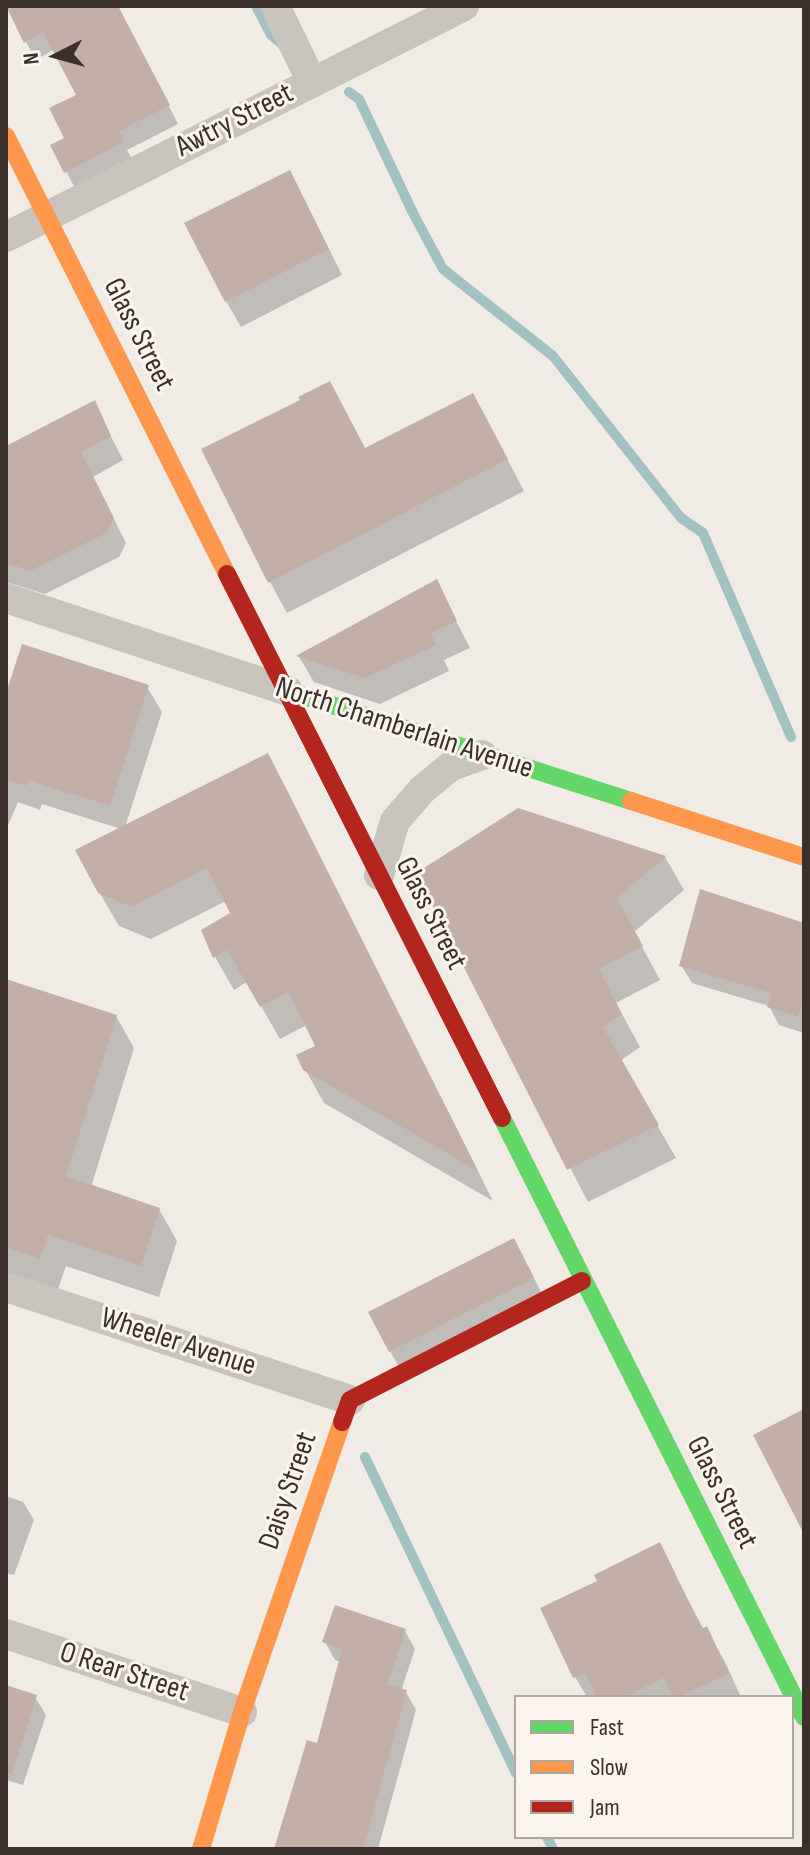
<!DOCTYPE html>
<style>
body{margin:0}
#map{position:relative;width:810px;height:1855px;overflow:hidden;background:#f0ebe5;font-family:"Sofia Sans Condensed",sans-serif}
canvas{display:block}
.frame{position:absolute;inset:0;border:8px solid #3b302b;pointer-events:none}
.legend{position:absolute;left:514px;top:1695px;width:280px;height:144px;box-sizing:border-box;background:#fbf5ee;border:2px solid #aea6a0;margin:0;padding:10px 14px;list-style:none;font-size:24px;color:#3b302b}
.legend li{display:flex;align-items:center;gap:16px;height:40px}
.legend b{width:40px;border:2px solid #aea6a0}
.north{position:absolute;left:16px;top:16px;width:80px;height:80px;-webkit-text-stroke:6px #fbf5ee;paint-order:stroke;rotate:264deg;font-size:22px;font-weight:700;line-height:32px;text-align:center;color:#3b302b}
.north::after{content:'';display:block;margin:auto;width:28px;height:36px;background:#3b302b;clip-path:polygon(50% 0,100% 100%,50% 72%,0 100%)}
</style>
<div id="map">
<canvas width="810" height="1855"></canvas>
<div class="frame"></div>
<ul class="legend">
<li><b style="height:10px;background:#63d668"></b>Fast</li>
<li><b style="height:10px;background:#ff974d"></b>Slow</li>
<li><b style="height:10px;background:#b3261e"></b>Jam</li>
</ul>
<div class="north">N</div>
</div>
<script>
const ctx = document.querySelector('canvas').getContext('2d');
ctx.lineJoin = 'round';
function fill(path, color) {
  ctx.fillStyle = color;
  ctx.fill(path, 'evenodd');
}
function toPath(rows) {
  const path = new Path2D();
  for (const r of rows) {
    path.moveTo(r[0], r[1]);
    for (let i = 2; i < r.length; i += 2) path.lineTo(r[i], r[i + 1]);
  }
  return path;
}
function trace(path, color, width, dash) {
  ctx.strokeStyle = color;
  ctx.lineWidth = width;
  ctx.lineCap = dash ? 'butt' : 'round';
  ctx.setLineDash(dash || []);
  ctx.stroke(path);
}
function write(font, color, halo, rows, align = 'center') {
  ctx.font = font + ' "Sofia Sans Condensed",sans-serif';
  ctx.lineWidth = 6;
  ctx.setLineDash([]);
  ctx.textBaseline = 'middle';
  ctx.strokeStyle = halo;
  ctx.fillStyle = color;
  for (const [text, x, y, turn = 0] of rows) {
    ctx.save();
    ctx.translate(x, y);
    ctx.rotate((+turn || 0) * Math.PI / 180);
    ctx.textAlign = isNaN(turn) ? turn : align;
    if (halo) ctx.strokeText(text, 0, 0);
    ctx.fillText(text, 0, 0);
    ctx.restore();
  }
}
const shadow = toPath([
 [6,6,121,6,119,8,178,124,127,150,133,161,76,190,53,146,67,139,78,96,55,49,36,60],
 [304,199,342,275,241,327,226,301],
 [303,401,366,450,490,426,524,491,287,613,270,582],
 [94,403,123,460,93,477,126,543,119,557,45,594,6,582,6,448],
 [436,582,470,648,444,660,449,671,380,704,314,682,298,655],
 [147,687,162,712,125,827,267,755,286,788,493,1201,324,1103,305,1069,318,1046,307,1025,280,1039,247,982,234,990,215,957,203,931,233,914,226,901,151,939,119,926,99,892,121,829,42,804,40,810,18,802,6,830,6,698],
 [518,810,665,857,684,890,634,932,660,980,616,1003,640,1047,620,1061,676,1158,588,1202,418,874],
 [804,925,804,1033,779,1025,769,1006,692,983,681,965],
 [6,981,116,1016,134,1048,91,1187,159,1209,177,1241,159,1297,66,1266,58,1289,6,1273],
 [528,1266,547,1304,405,1377,390,1351],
 [6,1496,23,1502,34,1520,14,1575,6,1573],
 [659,1545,704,1630,706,1629,725,1662,741,1697,587,1697,575,1677,600,1581],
 [405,1631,415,1649,401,1691,406,1692,416,1710,378,1849,276,1849,319,1745,341,1662,335,1660,325,1642],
 [6,1687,35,1697,46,1715,23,1785,6,1780]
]);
const stream = toPath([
 [256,6,271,35,284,46],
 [349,92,359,99,414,215,443,269,553,356,681,518,703,533,791,737],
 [365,1457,516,1773],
 [547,1837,553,1849]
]);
const building = toPath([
 [6,6,118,6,170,105,119,131,124,142,64,173,50,145,64,138,49,108,76,95,43,32,24,43],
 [290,170,329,249,225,302,184,223],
 [330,381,365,448,473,393,508,459,268,583,201,449,300,400,298,397],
 [95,400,111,436,81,452,114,518,106,533,30,571,6,563,6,446],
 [437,579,457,621,431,633,436,645,365,678,296,656],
 [22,644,149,685,110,806,28,780,26,786,6,779,6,693],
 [268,753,478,1171,303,1070,296,1055,315,1046,289,992,260,1007,227,950,213,958,201,930,230,913,207,868,131,907,98,893,75,850],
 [518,808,666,856,617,898,643,946,599,969,622,1014,603,1027,659,1125,567,1170,416,873],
 [700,889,804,923,804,996,798,1017,767,1007,771,993,679,966],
 [6,979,117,1015,66,1176,160,1208,141,1266,48,1235,40,1258,6,1247],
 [514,1238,534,1278,389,1352,368,1312],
 [804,1409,804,1534,753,1435],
 [660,1542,702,1629,707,1626,729,1674,677,1697,673,1697,664,1678,624,1697,597,1697,585,1673,573,1678,540,1608,597,1581,594,1575],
 [335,1605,406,1629,387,1685,407,1690,363,1849,274,1849,307,1740,317,1743,342,1649,322,1642],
 [6,1685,37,1695,12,1774,6,1773]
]);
const street = toPath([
 [275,6,312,82],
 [6,237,464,6],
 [6,598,288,691],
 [379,875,395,821,422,790,451,766,482,755],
 [6,1287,350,1400],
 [6,1634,242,1712]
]);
const fast = toPath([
 [288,691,631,801],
 [502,1118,804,1717]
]);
const slow = toPath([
 [6,136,227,574],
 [631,801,804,857],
 [201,1849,242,1712,342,1422]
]);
const jam = toPath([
 [227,574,502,1118],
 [342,1422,350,1400,582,1281]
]);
const streetNames = [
 ["Awtry Street",235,121,-27],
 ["Glass Street",138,335,63],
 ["North Chamberlain Avenue",404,729,18],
 ["Glass Street",430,914,63],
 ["Wheeler Avenue",178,1343,18],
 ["Daisy Street",289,1491,-71],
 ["Glass Street",721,1493,63],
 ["O Rear Street",124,1673,18]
];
fill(shadow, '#0003');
trace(stream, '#a1c2c1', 10);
fill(building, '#c3afa7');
trace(street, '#c9c3be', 30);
trace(fast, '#63d668', 18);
trace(slow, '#ff974d', 18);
trace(jam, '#b3261e', 18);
write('30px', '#3b302b', '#fbf5ee', streetNames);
</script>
